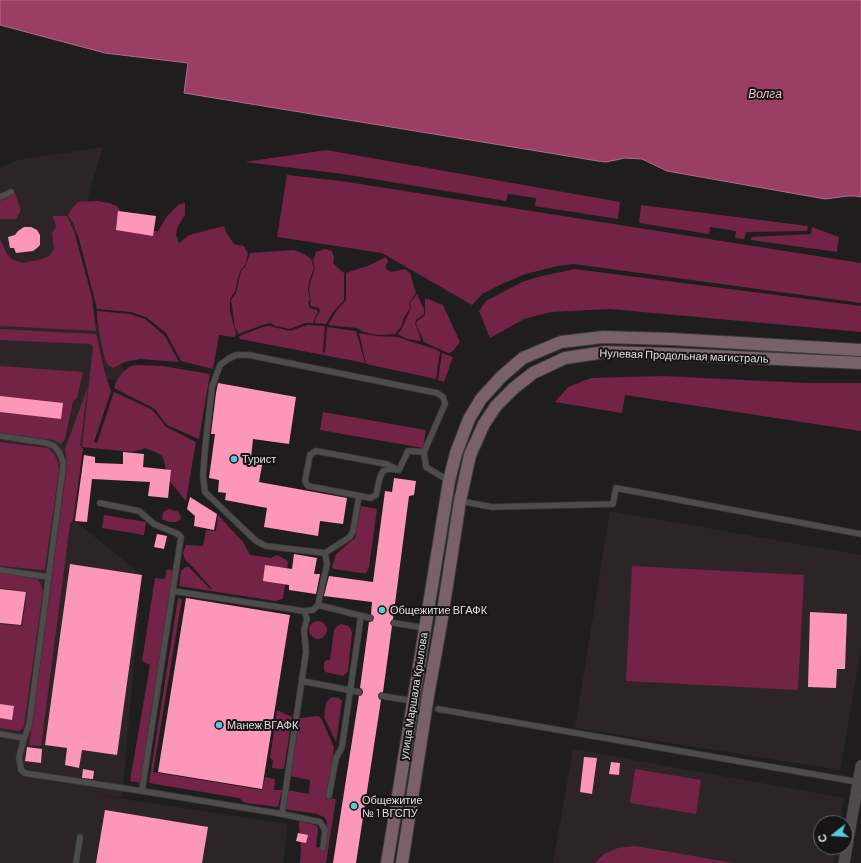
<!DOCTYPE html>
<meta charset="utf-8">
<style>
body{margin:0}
#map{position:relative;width:861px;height:863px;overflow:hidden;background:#201d1e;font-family:Barlow,sans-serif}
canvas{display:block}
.north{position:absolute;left:813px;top:815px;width:40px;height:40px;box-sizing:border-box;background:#171415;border:1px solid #676565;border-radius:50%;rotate:253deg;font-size:11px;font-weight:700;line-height:16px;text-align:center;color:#e0dede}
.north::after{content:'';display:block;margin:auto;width:14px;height:18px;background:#53cbdb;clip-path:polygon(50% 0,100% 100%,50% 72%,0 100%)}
</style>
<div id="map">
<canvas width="861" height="863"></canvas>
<div class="north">С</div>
</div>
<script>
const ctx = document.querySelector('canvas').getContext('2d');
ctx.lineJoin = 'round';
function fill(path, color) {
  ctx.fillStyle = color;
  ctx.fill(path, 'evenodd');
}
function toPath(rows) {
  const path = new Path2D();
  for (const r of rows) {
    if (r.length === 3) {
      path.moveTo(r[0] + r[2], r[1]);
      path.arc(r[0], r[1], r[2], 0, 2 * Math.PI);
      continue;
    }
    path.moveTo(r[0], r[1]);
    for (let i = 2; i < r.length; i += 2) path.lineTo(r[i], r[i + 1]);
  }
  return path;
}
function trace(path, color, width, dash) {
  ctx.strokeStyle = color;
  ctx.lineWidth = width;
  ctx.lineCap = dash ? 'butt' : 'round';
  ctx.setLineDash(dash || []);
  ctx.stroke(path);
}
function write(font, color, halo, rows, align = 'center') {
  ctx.font = font + ' Barlow,sans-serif';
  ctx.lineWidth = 4;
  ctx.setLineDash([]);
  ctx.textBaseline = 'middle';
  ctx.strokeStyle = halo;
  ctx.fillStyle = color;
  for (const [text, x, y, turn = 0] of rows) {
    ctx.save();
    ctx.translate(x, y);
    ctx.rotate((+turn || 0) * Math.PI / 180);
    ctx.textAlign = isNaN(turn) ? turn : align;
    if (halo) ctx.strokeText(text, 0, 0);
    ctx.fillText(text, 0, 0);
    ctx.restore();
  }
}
const built = toPath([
 [103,147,66,270,130,380,90,379,75,521,142,575,122,798,91,794,288,824,283,863,0,863,0,168,18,160],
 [610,511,861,555,861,649,840,770,575,728],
 [573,749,844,798,839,823,821,823,821,847,836,847,833,863,553,863]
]);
const green = toPath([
 [326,150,620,202,618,219,535,206,536,198,508,194,506,201,343,174,245,162],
 [287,175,341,181,861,263,861,303,574,264,557,266,526,274,504,283,482,294,472,305,382,253,277,237],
 [15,193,21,210,16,219,0,219,0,201],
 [98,201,109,203,117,206,124,217,146,231,158,231,167,216,178,205,185,203,185,215,178,226,176,235,179,243,189,235,224,226,227,234,234,244,244,246,248,254,245,265,240,271,235,291,230,299,230,311,236,334,234,337,219,335,213,369,181,361,166,333,146,317,131,312,97,309,79,239,73,223,68,215,73,207,78,202],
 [641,205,808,226,807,231,746,232,744,239,735,238,736,231,710,227,709,234,639,223],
 [53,216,67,216,74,231,92,297,96,331,0,326,0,239,7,254,13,260,23,263,42,259,49,256,54,249,52,233,56,227],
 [812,227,839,237,837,252,751,240,751,237,811,234],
 [325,249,332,251,334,258,333,263,344,273,344,300,333,312,326,324,315,323,315,319,320,311,319,308,311,306,310,304,311,300,309,291,310,283,315,268,313,260,316,252],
 [294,250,304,254,311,259,314,268,309,282,308,291,310,300,308,302,310,308,317,310,318,312,314,319,314,323,305,323,290,329,275,326,271,323,265,324,238,334,235,327,231,300,236,293,241,271,245,267,250,253],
 [386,257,388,261,386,266,386,269,391,272,405,269,410,273,416,293,409,303,410,308,404,318,401,327,395,334,377,335,363,332,357,328,328,325,337,310,346,300,346,273,370,265],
 [575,269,861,306,861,332,610,309,551,312,524,319,490,338,479,311,486,301,522,282,542,276],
 [417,294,424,309,424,314,416,320,415,324,417,328,421,341,407,339,398,334,402,328,409,312,411,308,410,303],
 [425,298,443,305,460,342,452,352,448,353,424,342,416,324,417,321,425,315],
 [97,311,130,314,145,319,165,336,179,362,140,359,125,362,113,368,108,365,105,360,100,337,97,318],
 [307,325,325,326,323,352,325,353,327,327,356,331,365,363,240,339,239,336,263,327,269,326,290,331],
 [0,329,96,334,105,373,111,391,94,442,97,443,114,392,151,409,156,414,166,427,196,442,186,501,168,479,163,457,158,453,145,448,133,452,82,447,93,347,90,344,0,340],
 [359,333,376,336,398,337,409,341,435,349,440,352,436,379,366,364],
 [442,353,453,357,444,382,438,380],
 [135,365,162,366,210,374,199,439,169,426,165,423,155,409,114,388,116,382,122,373,129,367],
 [0,366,83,372,77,398,73,401,65,439,61,444,53,440,0,433],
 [664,376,805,383,861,383,861,431,625,395,622,413,555,402,568,387,591,378],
 [88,386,80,445,83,449,73,519,70,524,41,746,29,745,65,480,67,464,65,449],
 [323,412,426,430,423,448,320,430],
 [0,442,48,448,54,454,58,462,59,471,45,569,42,570,0,566],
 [361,506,377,509,369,567,366,573,361,573,334,569,332,567,336,554,355,538],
 [169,509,179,512,181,519,176,522,168,522,162,519,163,512],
 [104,515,146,522,144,535,102,528],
 [218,515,243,542,250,555,271,558,277,555,288,561,283,599,275,601,179,586,181,571,185,567,189,567,210,589,212,589,190,564,185,560,183,553,186,545,203,546,206,530,216,531],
 [632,566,804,575,798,690,626,681],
 [167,569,174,571,141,783,130,781,150,665,142,661,155,578,165,579],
 [0,572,36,577,40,583,43,591,24,726,22,729,19,731,0,728,0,624,22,626,27,592,0,588],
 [178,598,182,599,153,772,262,790,265,777,275,779,274,790,282,790,278,807,245,803,239,798,149,783],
 [318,630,9],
 [341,624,348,626,351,629,352,633,348,671,343,676,325,672,324,669,324,662,327,660,330,660,334,630,336,627],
 [334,697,339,698,342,701,336,742,324,717,326,703,330,698],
 [277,710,292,717,284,769,272,768,273,760,270,758],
 [318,716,321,718,334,747,327,798,336,799,326,863,300,863,301,850,299,823,300,821,317,826,318,830,316,847,324,848,327,821,324,817,317,814,285,809,288,790,309,794,310,780,290,776,300,718],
 [635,769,701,780,696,814,630,803],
 [634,846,641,847,734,863,595,863,604,854,618,848]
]);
const water = toPath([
 [0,0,861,0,861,197,855,196,848,196,825,199,667,171,642,159,625,158,606,162,598,161,184,93,188,63,105,53,0,25,0,0]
]);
const building = toPath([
 [118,211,156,216,153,236,116,230],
 [24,227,31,227,37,230,40,235,40,245,37,248,33,251,16,253,14,248,10,248,8,237,15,235,18,231],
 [218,383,296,397,289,444,253,439,251,458,263,460,259,482,347,498,343,524,320,521,318,536,264,527,267,508,225,500,226,493,218,492,219,480,209,478,215,434,211,434,216,393],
 [0,396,63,403,61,419,0,412],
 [123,452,144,454,143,467,171,470,168,498,148,496,150,482,92,479,87,522,75,521,84,455,95,457,95,463,123,464],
 [394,478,416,481,414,495,409,496,393,619,390,623,392,626,383,692,379,693,378,696,379,699,381,700,356,863,333,863,359,696,362,695,363,692,362,689,360,688,369,622,373,621,374,617,371,614,372,602,324,596,329,576,373,582,385,491,392,492],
 [190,497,217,514,214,530,194,526,195,516,187,509],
 [157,534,167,536,164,549,154,547],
 [294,554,317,558,314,574,320,574,316,594,289,590,289,585,263,581,265,565,292,569],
 [70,564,142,575,117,755,82,750,79,768,65,765,67,748,45,745],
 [0,589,26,592,21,625,0,623],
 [186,598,290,615,262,789,158,772],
 [810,612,847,614,845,669,837,669,836,688,808,687],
 [0,704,14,706,12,720,0,718],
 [27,747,42,749,41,763,25,761],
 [584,757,597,758,592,794,580,792],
 [611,762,620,763,619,775,609,774],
 [83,769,94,771,93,779,82,778],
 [105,810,208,827,202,863,96,863],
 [298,833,308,835,306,843,296,841]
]);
const lane = toPath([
 [0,197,11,192],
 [0,436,47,443,54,446,59,452,63,462,63,468,29,725,23,742,19,757,21,770,25,773,30,774,142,791,282,814,320,822,325,830,323,848],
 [399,470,386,464,316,451,310,455,305,481,308,486,371,498,376,495,380,477,383,471,389,469,399,470,408,451,424,452],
 [359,496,353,531,350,537,325,553,266,546,256,541,205,492,203,476,205,449,212,387,220,365,228,359,236,355,249,355,437,393,443,397,445,404,424,452,426,467,449,481],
 [460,501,492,507,613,504,616,488,861,534],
 [100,503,139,511,154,524,178,534,181,537,142,791],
 [0,570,49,577],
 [173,591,291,609,303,611,305,614,307,619,304,630,306,652,282,814],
 [318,605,370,618],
 [303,611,313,610,318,605,327,564,325,553],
 [394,623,425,628],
 [302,681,359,692],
 [382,696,413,701],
 [438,709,858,782],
 [0,734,24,738],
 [329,796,336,758,342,747,361,616],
 [76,863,80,837]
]);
const street = toPath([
 [844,863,861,766]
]);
const secondary = toPath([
 [387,863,449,481,456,453,469,419,481,399,502,376,523,358,561,342,603,337,671,339,861,350],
 [402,863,428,696,441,624,460,501,470,455,484,424,496,406,514,388,533,373,565,358,605,352,671,354,861,363]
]);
const markers = [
 [234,459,4,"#53cbdb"],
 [382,610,4,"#53cbdb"],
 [219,725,4,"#53cbdb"],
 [354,806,4,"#53cbdb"]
];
const streetNames = [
 ["Нулевая Продольная магистраль",684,356,2],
 ["улица Маршала Крылова",414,696,-81]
];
const poiNames = [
 ["Турист",242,459],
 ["Общежитие ВГАФК",390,610],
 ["Манеж ВГАФК",227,725],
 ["Общежитие",362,800],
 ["№ 1 ВГСПУ",362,813]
];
const waterNames = [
 ["Волга",765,94]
];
fill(built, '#2d2427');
fill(green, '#732345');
fill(water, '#9a3e63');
trace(water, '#af6e88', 1);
fill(building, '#fd97ba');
trace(lane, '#393737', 7);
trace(street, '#393737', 12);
trace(secondary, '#393737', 14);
trace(lane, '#4e4b4c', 5.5);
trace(street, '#4e4b4c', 11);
trace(secondary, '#796169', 12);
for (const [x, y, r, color] of markers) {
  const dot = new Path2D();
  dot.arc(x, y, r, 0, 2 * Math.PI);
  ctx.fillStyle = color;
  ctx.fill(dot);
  trace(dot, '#171415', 1.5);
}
write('11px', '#e0dede', '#171415', streetNames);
write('11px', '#e0dede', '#171415', poiNames, 'left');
write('italic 12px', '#f2bece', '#171415', waterNames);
</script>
